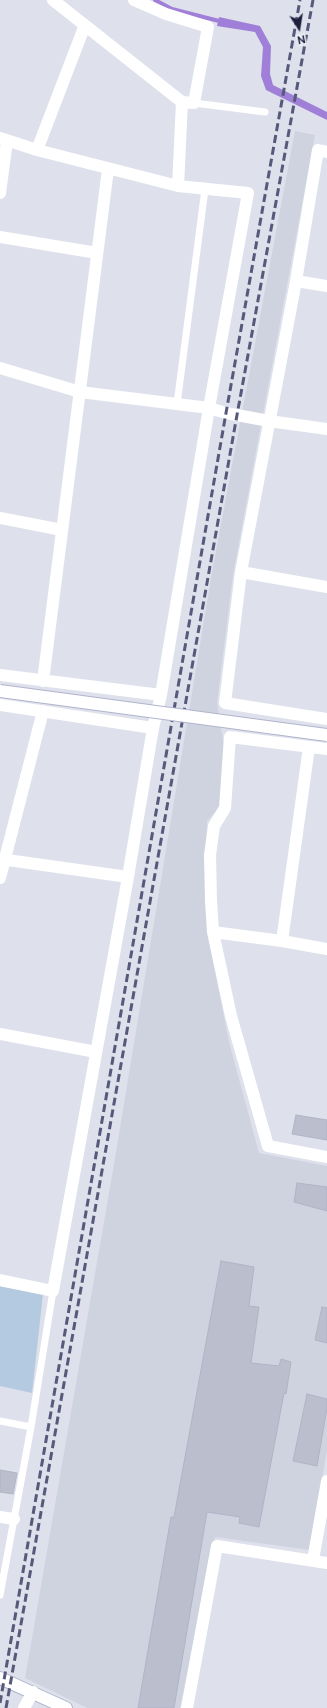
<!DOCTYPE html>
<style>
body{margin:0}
#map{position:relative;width:327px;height:1708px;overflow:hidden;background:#dee1ec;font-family:Ubuntu,sans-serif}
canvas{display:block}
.north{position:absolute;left:279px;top:8px;width:40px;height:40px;-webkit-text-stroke:3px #eff1f8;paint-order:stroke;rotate:168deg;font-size:11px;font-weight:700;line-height:16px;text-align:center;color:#1d1f3e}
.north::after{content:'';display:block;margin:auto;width:14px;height:18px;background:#1d1f3e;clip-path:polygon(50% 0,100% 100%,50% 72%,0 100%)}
</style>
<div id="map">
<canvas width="327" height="1708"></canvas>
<div class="north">N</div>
</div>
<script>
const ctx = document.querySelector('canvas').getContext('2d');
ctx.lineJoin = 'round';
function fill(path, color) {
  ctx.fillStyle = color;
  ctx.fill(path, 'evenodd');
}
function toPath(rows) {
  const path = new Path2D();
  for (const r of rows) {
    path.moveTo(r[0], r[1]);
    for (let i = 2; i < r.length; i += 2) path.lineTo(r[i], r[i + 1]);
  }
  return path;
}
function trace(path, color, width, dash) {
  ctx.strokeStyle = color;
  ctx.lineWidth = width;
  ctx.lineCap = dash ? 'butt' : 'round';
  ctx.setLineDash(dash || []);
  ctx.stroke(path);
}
const built = toPath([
 [295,131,315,135,233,575,217,703,224,746,220,807,207,821,205,900,209,941,229,1042,259,1153,327,1166,327,1450,310,1550,215,1537,180,1708,87,1708,25,1678,115,1158,212,572]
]);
const green = toPath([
 [0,1286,43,1294,32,1393,0,1386]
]);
const water = toPath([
 [219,17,260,26,271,46,270,74,273,85,327,112,327,120,266,90,261,76,263,47,255,32,217,26]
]);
const stream = toPath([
 [155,0,172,9,223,22]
]);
const building = toPath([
 [296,1115,327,1120,327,1140,292,1134,296,1115],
 [297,1183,327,1187,327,1211,294,1202,297,1183],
 [221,1261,254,1267,249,1306,259,1307,251,1363,279,1366,281,1359,291,1362,286,1394,284,1393,259,1527,239,1523,240,1517,207,1512,174,1708,138,1708,171,1517,174,1517,221,1261],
 [322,1307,327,1308,327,1343,315,1340,322,1307],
 [307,1394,327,1399,327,1408,317,1466,293,1461,307,1394],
 [0,1470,17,1473,13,1494,0,1492,0,1470]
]);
const lane = toPath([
 [194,103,265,112],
 [177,404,205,189],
 [0,1421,31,1427],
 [0,1595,31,1427,53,1291]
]);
const street = toPath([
 [53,0,182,102,194,103,208,27,166,14,134,0],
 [0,138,37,150,178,186,248,193,209,408,161,695,153,728,128,877,53,1291,0,1280],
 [37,150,85,25],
 [327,152,318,150,296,281,241,572,225,703,327,719],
 [178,186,182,102],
 [0,193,7,141],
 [0,237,97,253],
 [296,281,327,286],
 [0,368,80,392,209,408,226,413,269,421,327,429],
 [0,518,62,530],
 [241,572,327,587],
 [0,675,161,695],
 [43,681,108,169],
 [0,705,153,728],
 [327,749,230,737,225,808,214,826,210,855,211,901,213,932,231,1016,268,1146,327,1157],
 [0,859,128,877],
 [0,878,43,711],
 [213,932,282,941,327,949],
 [282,941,309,747],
 [0,1034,96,1052],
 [0,1517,14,1519],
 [313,1560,327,1481],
 [24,1708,33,1692],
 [187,1708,217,1546,327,1563]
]);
const secondary = toPath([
 [0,1678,66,1708]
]);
const rail = toPath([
 [0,1703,226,413,300,0],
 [6,1708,237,415,313,0]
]);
const secondaryBridge = toPath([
 [0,691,327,735]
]);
fill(built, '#cfd3e0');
fill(green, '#b4cae0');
fill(water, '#a07fd8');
trace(stream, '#a07fd8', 4);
fill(building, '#babecd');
trace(building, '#b0b4c6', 1);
trace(secondary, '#b0b4cd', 14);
trace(lane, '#fff', 7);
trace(street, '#fff', 12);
trace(secondary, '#fff', 12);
trace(rail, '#57597a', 3, [8, 4]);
trace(secondaryBridge, '#b0b4cd', 14, []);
trace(secondaryBridge, '#fff', 12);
</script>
